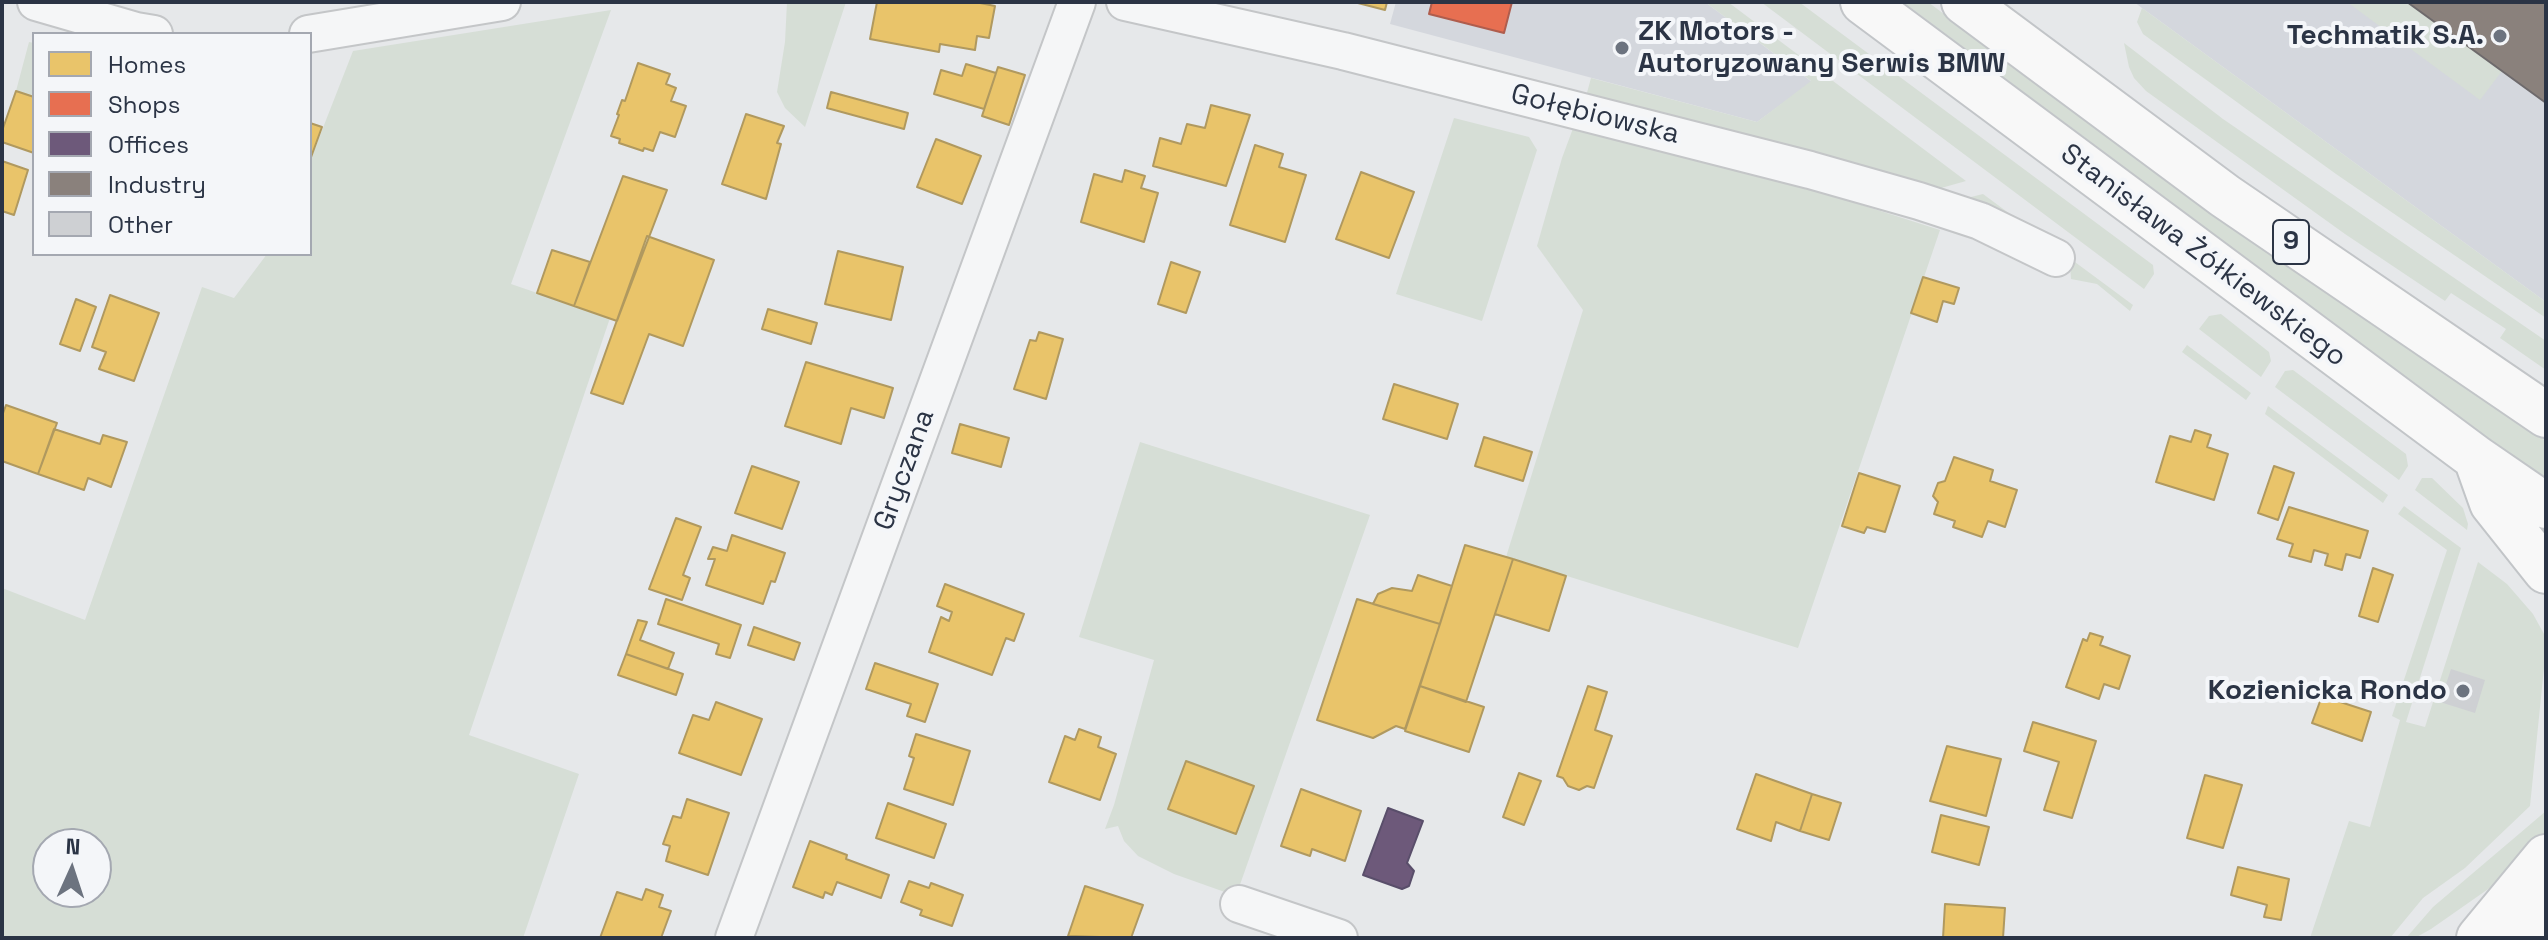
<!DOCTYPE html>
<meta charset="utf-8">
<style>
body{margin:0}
#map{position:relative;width:2548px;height:940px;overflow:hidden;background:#e6e8ea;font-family:"Space Grotesk",sans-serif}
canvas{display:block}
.frame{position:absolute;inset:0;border:4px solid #2b3445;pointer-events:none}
.legend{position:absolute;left:32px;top:32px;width:280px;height:224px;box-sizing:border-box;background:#f4f6f9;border:2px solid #a4a8b1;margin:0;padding:10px 14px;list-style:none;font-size:24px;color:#2b3445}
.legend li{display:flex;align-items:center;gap:16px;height:40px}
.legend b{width:40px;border:2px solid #a4a8b1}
.north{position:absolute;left:32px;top:828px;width:80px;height:80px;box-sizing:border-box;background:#f4f6f9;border:2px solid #a4a8b1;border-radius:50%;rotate:3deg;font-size:22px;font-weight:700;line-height:32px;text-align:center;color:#2b3445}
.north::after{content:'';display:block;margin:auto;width:28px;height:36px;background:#6c737f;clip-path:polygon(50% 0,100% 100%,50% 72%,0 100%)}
</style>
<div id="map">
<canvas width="2548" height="940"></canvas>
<div class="frame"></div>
<ul class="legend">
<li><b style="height:22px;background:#e9c46a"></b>Homes</li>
<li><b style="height:22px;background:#e76f51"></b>Shops</li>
<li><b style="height:22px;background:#6d597a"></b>Offices</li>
<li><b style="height:22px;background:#8a817c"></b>Industry</li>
<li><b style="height:22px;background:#ced0d3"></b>Other</li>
</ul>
<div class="north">N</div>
</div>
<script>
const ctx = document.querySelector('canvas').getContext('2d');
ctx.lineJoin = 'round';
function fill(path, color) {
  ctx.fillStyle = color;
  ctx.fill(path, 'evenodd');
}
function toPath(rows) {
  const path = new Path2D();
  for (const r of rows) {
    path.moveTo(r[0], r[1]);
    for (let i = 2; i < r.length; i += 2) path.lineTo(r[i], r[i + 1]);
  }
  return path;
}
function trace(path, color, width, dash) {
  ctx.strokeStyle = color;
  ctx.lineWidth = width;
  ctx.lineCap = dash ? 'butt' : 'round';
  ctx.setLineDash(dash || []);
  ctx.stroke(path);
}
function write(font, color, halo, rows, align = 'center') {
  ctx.font = font + ' "Space Grotesk",sans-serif';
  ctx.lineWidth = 8;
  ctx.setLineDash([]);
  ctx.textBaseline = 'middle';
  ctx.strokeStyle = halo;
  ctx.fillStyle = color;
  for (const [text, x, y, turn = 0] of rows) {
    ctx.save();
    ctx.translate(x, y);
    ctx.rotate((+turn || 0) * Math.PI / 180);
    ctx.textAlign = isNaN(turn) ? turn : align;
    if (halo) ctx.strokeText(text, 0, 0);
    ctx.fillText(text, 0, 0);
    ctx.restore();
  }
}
const built = toPath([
 [1396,2,1705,2,1812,82,1757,122,1390,24],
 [2134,2,2546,2,2546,302,2142,8]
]);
const green = toPath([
 [787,2,846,2,805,127,785,108,777,92,785,42],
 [1705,2,1728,2,1966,181,1934,190,1585,100,1591,78,1757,122,1811,81],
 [1761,2,1799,2,2153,265,2154,274,2144,289],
 [1903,2,1928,2,2191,200,2546,441,2546,482],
 [2347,2,2407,2,2502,71,2480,100],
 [2142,8,2546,302,2546,318,2336,174,2143,34,2137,22],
 [611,10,511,284,610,318,469,735,579,774,523,938,2,938,2,588,85,620,202,287,234,298,267,254,310,254,310,161,353,51],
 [48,844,96,844,96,892,48,892],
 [29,42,34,43,34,97,16,91],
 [2124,43,2223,119,2546,341,2546,370,2500,338,2506,329,2451,293,2445,301,2345,234,2146,91,2134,78,2129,67],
 [1454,118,1529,137,1537,150,1482,321,1396,294],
 [1575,123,1799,185,1940,230,1798,648,1506,557,1583,310,1537,246,1562,158],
 [1983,194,2133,305,2130,311,2097,284,2071,279,2070,264,1955,201],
 [2221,314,2269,352,2271,361,2261,377,2199,329,2209,316],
 [2187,345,2251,393,2246,400,2182,352],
 [2293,370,2406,454,2408,466,2399,480,2275,387,2285,371],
 [2268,406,2388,495,2383,503,2265,414],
 [1140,442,1370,515,1236,896,1174,874,1138,856,1124,841,1118,826,1105,829,1114,805,1154,660,1079,637],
 [2422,478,2432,478,2463,508,2468,524,2467,530,2415,490],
 [2404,506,2461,548,2406,722,2425,727,2478,562,2507,584,2533,614,2544,634,2546,648,2530,806,2465,868,2423,898,2390,938,2310,938,2349,821,2370,827,2400,720,2392,716,2447,550,2398,514],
 [2546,811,2546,834,2494,885,2431,929,2415,938,2406,938,2433,907]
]);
const homes = toPath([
 [877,2,975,2,995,6,989,38,977,36,975,50,940,44,939,52,870,39,877,2],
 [1354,2,1387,2,1385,10,1354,2],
 [638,63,670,74,666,84,676,88,671,101,686,106,675,137,660,132,653,151,644,148,643,151,619,143,620,139,611,136,619,115,617,114,622,100,625,101,638,63],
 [966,64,996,73,984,109,934,94,941,70,962,76,966,64],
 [998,67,1025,75,1009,125,982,116,998,67],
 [16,91,34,97,34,153,2,142,2,131,16,91],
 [831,92,908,113,904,129,827,108,831,92],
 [1211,105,1250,115,1226,186,1153,166,1160,138,1181,144,1187,124,1205,128,1211,105],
 [746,114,784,126,777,143,781,144,766,199,722,184,746,114],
 [310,123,322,127,310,160,310,123],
 [936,139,981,156,962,204,917,187,936,139],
 [1255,145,1283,154,1279,167,1306,175,1285,242,1230,225,1255,145],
 [2,161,28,170,14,215,2,211,2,161],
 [1125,170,1145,176,1141,188,1158,193,1144,242,1081,222,1094,174,1122,182,1125,170],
 [1361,172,1414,192,1389,258,1336,239,1361,172],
 [623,176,667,190,617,321,574,306,623,176],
 [647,236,714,260,683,346,649,334,623,404,591,393,647,236],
 [552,250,590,262,574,306,537,293,552,250],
 [838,251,903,267,891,320,825,304,838,251],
 [1171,262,1200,272,1186,313,1158,304,1171,262],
 [1923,277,1959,288,1954,304,1943,301,1937,322,1911,313,1923,277],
 [110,295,159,313,134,381,99,369,106,352,92,347,110,295],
 [76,299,96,307,80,351,60,344,76,299],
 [768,309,817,323,811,344,762,329,768,309],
 [1039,332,1063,339,1046,399,1014,389,1030,340,1036,341,1039,332],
 [806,362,893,388,884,418,851,408,841,444,785,426,806,362],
 [1394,384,1458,404,1447,439,1383,419,1394,384],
 [6,405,57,423,38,474,2,461,2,416,6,405],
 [960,424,1009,438,1001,467,952,453,960,424],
 [54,429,100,444,103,435,127,442,111,487,88,478,84,490,38,474,54,429],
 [2195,430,2211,435,2207,447,2228,454,2214,500,2156,482,2170,436,2191,442,2195,430],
 [1484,437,1532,452,1523,481,1475,466,1484,437],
 [1954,457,1993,470,1990,481,2017,490,2005,527,1988,521,1982,537,1953,527,1955,521,1934,514,1938,502,1933,496,1938,483,1945,481,1954,457],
 [752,466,799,482,782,529,735,513,752,466],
 [2274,466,2294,473,2278,520,2258,513,2274,466],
 [1859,473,1900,486,1885,532,1867,527,1864,533,1842,526,1859,473],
 [2289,507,2368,531,2360,558,2346,554,2342,570,2325,565,2328,554,2314,550,2311,562,2289,556,2293,544,2277,539,2289,507],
 [676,518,701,527,683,575,690,578,682,600,649,589,676,518],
 [732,535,785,553,775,582,771,581,763,604,706,585,715,559,708,559,713,547,727,551,732,535],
 [1465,545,1513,559,1466,702,1420,686,1465,545],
 [1513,559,1566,576,1549,631,1495,614,1513,559],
 [2373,568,2393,575,2378,622,2359,616,2373,568],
 [1418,575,1452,586,1440,624,1373,604,1378,594,1392,588,1412,591,1418,575],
 [945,584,1024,614,1014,641,1006,638,992,675,929,652,941,617,949,621,952,612,937,606,945,584],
 [666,599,741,625,730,658,716,654,719,644,658,624,666,599],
 [1357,599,1440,624,1405,729,1396,726,1373,738,1317,720,1357,599],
 [638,620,647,622,640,640,674,653,668,669,626,654,638,620],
 [754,627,800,643,794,660,748,645,754,627],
 [2090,633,2103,637,2100,645,2130,656,2119,689,2104,684,2099,699,2066,687,2083,639,2087,641,2090,633],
 [626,654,683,674,676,695,618,675,626,654],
 [875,663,938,684,925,722,907,716,911,704,866,689,875,663],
 [1420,686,1484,707,1469,752,1405,731,1420,686],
 [1588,686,1607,692,1595,730,1612,736,1594,788,1587,786,1579,790,1568,786,1563,778,1557,776,1588,686],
 [2322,696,2371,712,2362,741,2312,723,2322,696],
 [716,702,762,719,741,775,679,753,693,715,709,720,716,702],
 [2033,722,2096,741,2072,818,2044,810,2059,762,2024,751,2033,722],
 [1079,729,1101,737,1098,747,1116,754,1100,800,1049,782,1065,736,1075,740,1079,729],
 [916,734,970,751,953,805,904,789,914,758,909,756,916,734],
 [1947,746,2001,759,1986,816,1930,801,1947,746],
 [1186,761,1254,786,1236,834,1168,809,1186,761],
 [1519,773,1541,781,1524,825,1503,817,1519,773],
 [1756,774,1812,794,1800,831,1776,822,1771,841,1737,829,1756,774],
 [2205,775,2242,785,2223,848,2187,838,2205,775],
 [1301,789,1361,811,1345,861,1312,849,1310,856,1281,846,1301,789],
 [1812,794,1841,803,1829,840,1800,831,1812,794],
 [687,799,729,813,708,875,666,861,670,846,663,844,673,816,681,818,687,799],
 [888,803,946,824,934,858,876,838,888,803],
 [1941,815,1989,827,1979,865,1932,852,1941,815],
 [810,841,847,855,846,859,889,875,881,898,837,882,832,895,825,892,823,898,793,887,810,841],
 [2238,867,2289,879,2281,920,2264,917,2267,905,2231,895,2238,867],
 [909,881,929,888,931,883,963,895,952,926,920,915,922,910,901,902,909,881],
 [1085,886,1143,905,1131,938,1068,936,1085,886],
 [646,889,663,895,659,907,671,911,661,938,600,938,617,892,642,900,646,889],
 [1945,904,2005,908,2003,938,1943,938,1945,904]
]);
const shops = toPath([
 [1432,2,1512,2,1504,33,1429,14,1432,2]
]);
const offices = toPath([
 [1388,808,1423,821,1407,863,1414,871,1409,886,1402,889,1363,875,1388,808]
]);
const industry = toPath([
 [2407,2,2546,2,2546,103,2502,71,2407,2]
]);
const building = toPath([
 [2451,669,2485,680,2475,713,2440,702]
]);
const minor = toPath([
 [36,2,136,31,154,34],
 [1125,2,1343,51,1810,170,1919,201,1980,221,2056,258],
 [308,34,502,2],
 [1239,904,1339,938],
 [734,938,1077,2]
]);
const major = toPath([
 [1863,2,2476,458,2546,506],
 [1964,2,2225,196,2546,415],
 [2476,458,2492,503,2546,571],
 [2479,938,2546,857],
 [2485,938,2546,913]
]);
const markers = [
 [2500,36,8,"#6c737f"],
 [1622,48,8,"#6c737f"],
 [2463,691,8,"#6c737f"]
];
const shields = [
 [2291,242,36]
];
const shieldNames = [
 ["9",2291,242]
];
const poiNames = [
 ["ZK Motors -",1638,32,"left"],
 ["Autoryzowany Serwis BMW",1638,64,"left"],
 ["Techmatik S.A.",2484,36],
 ["Kozienicka Rondo",2447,691]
];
const streetNames = [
 ["Gołębiowska",1595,115,14],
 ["Stanisława Żółkiewskiego",2203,256,37],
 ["Gryczana",905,470,-70]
];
fill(built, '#d4d7dd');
fill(green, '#d6ded6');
fill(homes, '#e9c46a');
trace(homes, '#b0995f', 2);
fill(shops, '#e76f51');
trace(shops, '#af5d4d', 2);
fill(offices, '#6d597a');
trace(offices, '#594e6a', 2);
fill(industry, '#8a817c');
trace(industry, '#6e6a6c', 2);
fill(building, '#ced0d3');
trace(minor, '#c4c6c8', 40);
trace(major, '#c2c5c8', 48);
trace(minor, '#f5f6f7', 36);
trace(major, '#f8f8f8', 44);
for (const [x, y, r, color] of markers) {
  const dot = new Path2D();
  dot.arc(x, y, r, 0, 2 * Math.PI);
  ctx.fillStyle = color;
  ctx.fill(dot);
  trace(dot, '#f4f6f9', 3);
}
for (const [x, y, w] of shields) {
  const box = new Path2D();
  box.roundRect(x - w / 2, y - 22, w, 44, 6);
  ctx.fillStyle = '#f4f6f9';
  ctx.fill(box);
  trace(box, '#2b3445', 2);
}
write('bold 26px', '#2b3445', null, shieldNames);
write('bold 28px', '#2b3445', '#f4f6f9', poiNames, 'right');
write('28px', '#2b3445', '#f4f6f9', streetNames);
</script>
